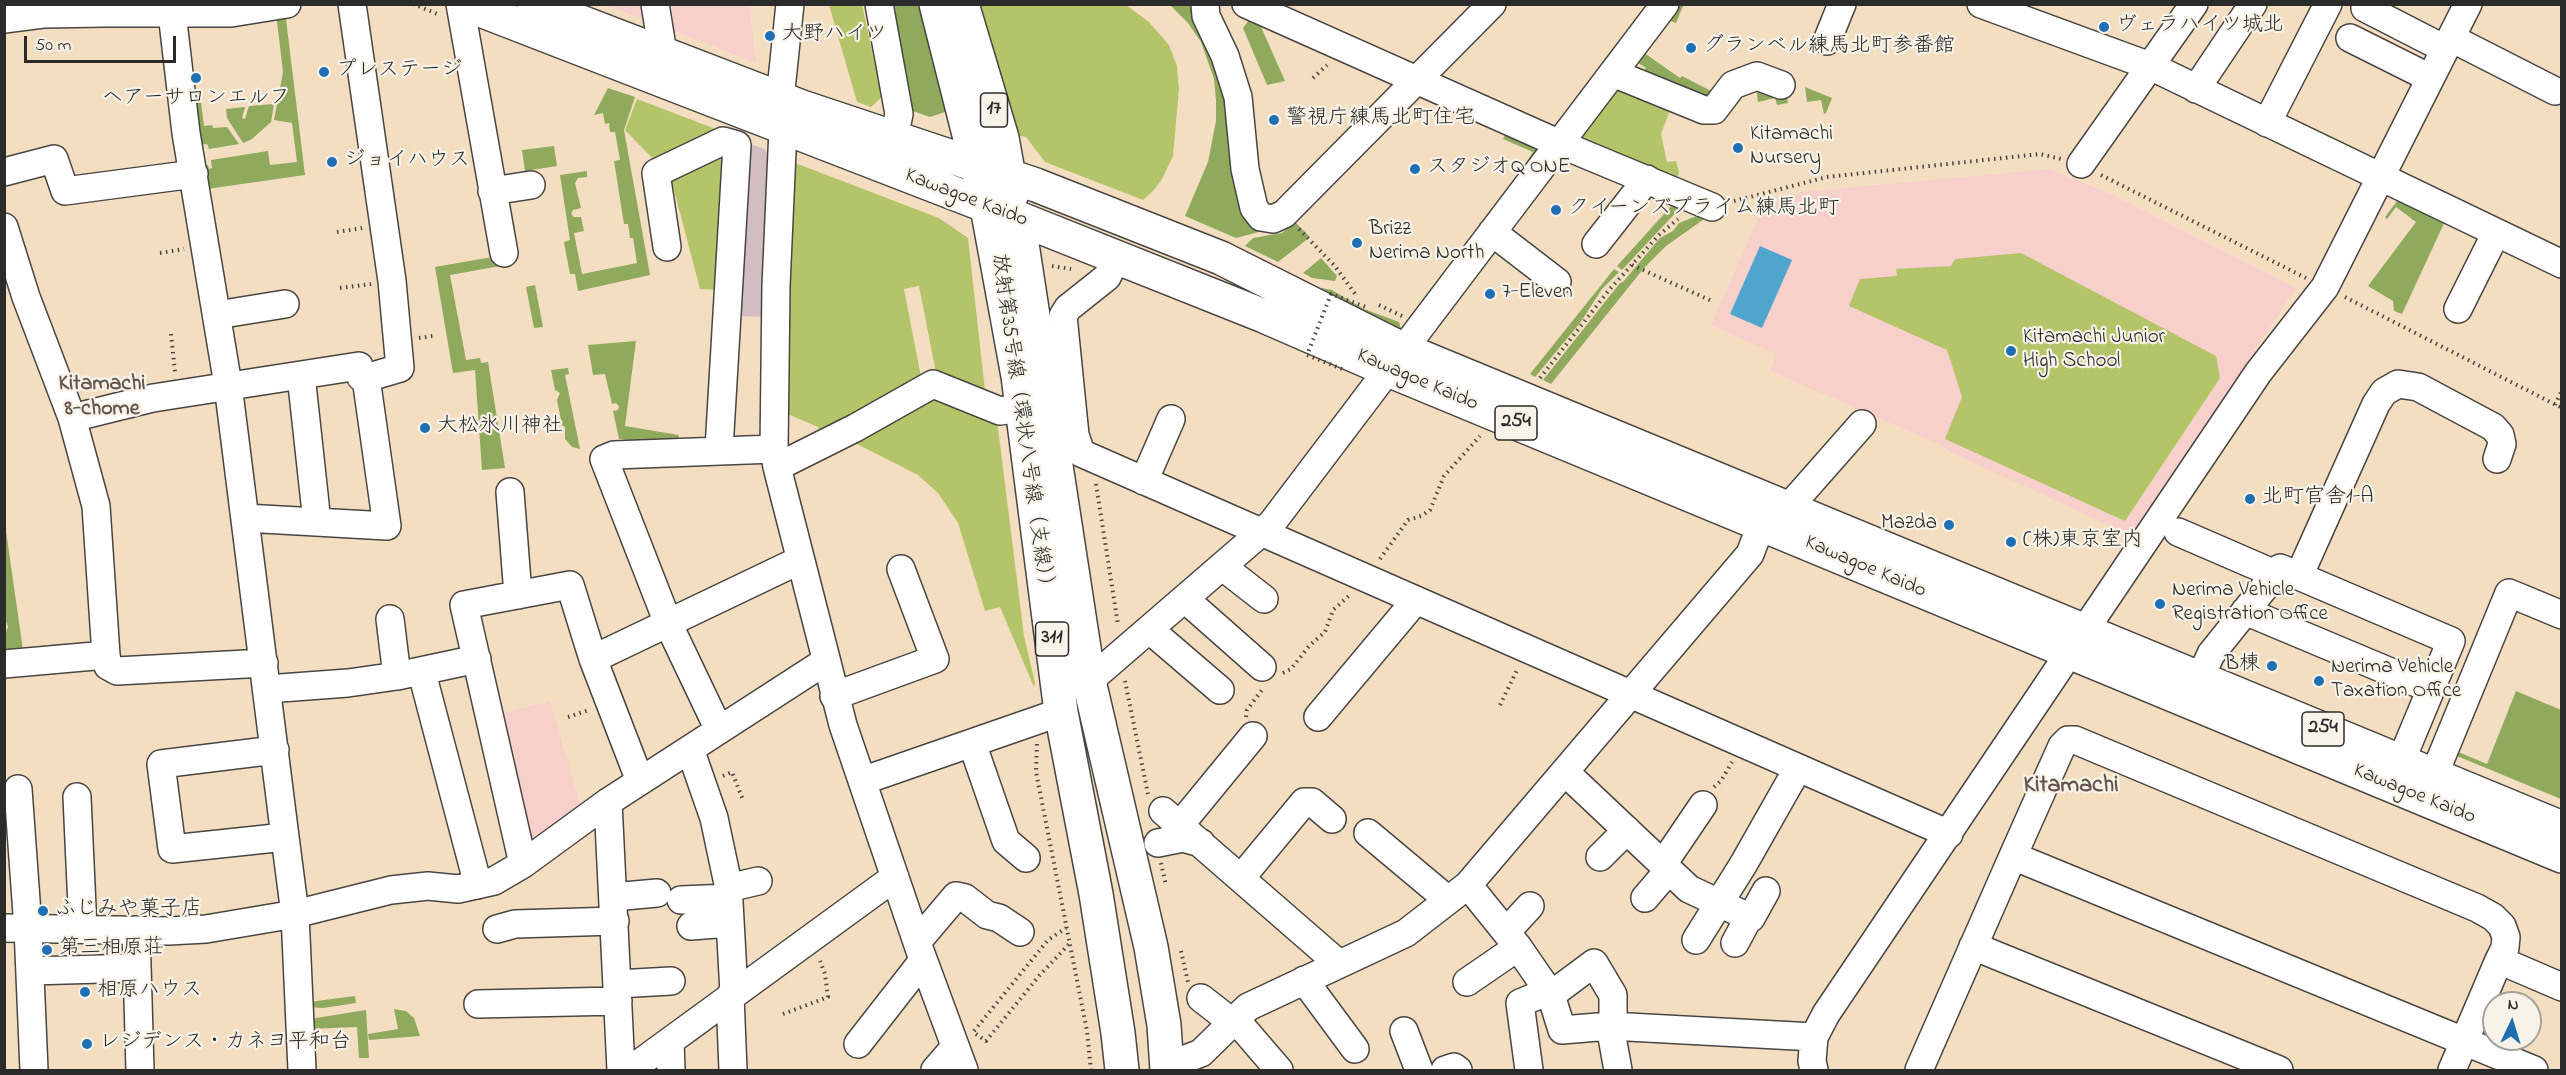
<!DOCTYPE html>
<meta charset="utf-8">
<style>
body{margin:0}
#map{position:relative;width:2566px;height:1075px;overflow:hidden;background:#f4dec2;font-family:"Indie Flower",sans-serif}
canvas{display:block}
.frame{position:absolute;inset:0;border:6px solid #2b2b2b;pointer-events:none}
.north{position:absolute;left:2482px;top:991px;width:60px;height:60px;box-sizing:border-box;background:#f7f3e8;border:2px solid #a5a39c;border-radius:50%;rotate:4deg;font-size:16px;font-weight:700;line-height:24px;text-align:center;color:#2b2b2b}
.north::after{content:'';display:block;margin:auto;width:21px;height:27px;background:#1f6fb2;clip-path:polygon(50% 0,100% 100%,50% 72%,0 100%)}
.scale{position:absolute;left:24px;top:36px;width:152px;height:27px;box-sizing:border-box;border:3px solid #2b2b2b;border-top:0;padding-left:8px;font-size:18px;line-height:21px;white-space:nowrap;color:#2b2b2b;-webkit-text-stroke:4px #f7f3e8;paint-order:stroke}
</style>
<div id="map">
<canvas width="2566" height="1075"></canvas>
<div class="frame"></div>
<div class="north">N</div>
<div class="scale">50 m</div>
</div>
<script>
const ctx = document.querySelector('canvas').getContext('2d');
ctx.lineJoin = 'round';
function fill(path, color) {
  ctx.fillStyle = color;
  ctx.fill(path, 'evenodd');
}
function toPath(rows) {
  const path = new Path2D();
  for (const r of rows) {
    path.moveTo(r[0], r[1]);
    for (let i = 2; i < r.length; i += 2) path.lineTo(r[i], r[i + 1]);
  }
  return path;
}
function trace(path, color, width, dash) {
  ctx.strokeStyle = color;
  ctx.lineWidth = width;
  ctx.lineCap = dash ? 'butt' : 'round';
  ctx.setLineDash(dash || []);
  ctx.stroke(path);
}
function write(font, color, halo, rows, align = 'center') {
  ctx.font = font + ' "Indie Flower","Klee One",sans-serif';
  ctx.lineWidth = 4.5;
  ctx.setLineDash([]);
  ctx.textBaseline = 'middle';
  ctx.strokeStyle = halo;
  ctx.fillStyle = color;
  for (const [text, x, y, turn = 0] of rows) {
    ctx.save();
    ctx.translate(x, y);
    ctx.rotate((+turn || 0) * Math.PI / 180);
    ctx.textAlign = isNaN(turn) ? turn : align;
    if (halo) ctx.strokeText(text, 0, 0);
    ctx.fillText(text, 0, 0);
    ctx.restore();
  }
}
const built = toPath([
 [605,5,650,5,653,23],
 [662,5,749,5,756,63,666,28],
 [2049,169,2111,194,2296,288,2132,536,1950,452,1939,444,1770,371,1776,354,1711,325,1762,210,1802,192],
 [550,701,581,808,533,844,526,841,495,715]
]);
const industrial = toPath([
 [744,142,763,148,775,161,767,317,734,316]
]);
const green = toPath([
 [829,5,862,5,882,97,871,107,857,102],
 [974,5,1126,5,1149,22,1169,45,1177,66,1179,89,1173,156,1162,179,1154,190,1143,200,1045,162,1026,137,1015,135],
 [1619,87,1670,110,1661,134,1667,162,1676,161,1679,173,1675,182,1581,141,1580,135],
 [637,99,721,131,659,165,625,130],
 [715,155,728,157,721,290,700,289,670,175],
 [790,161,939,218,968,238,986,399,937,378,919,286,904,289,922,382,820,438,818,427,790,415,781,420],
 [2021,253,2216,356,2220,378,2125,521,1945,439,1962,397,1947,350,1849,306,1860,279,1897,276,1896,269,1951,266,1955,259],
 [931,396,997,420,1024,636,1035,683,1034,687,1000,607,985,611,958,523,938,493,918,475,847,439]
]);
const forest = toPath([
 [887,5,925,5,949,109,945,112,930,117,907,109],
 [1170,5,1199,5,1214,44,1232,128,1278,227,1236,238,1185,216,1208,162,1216,121,1216,100,1214,79,1201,42,1188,23],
 [1680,5,1683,6,1676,23,1671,21,1666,23,1643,52,1680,78,1682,76,1715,93,1708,103,1641,76,1646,68,1637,62,1666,17],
 [285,11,305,175,207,189,201,166,208,165,209,169,212,168,211,160,268,151,270,165,297,162,292,123,274,120,283,72,276,13],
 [1251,17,1258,20,1285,81,1267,85,1243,28],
 [1756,87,1787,97,1788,103,1777,105,1775,98,1758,102],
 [1805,87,1832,98,1826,113,1824,114,1821,100,1807,102],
 [608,88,635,97,624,130,650,275,578,291,575,274,570,274,566,253,564,242,570,240,560,175,587,171,587,177,578,178,575,183,581,208,573,210,571,214,574,217,581,217,584,231,574,233,582,274,637,263,633,238,630,238,628,224,624,224,614,161,620,160,615,132,610,132,609,123,605,124,603,113,594,115],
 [192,102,201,102,204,126,212,125,213,128,227,127,239,144,209,149,207,144,198,145],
 [274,104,271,122,252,139,243,143,227,118,226,109,245,107,242,118,245,119,249,106],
 [1508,131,1536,143,1542,152,1530,166,1526,163,1533,152,1503,139],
 [554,146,557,166,525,171,522,150],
 [2400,197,2446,219,2402,314,2394,311,2393,301,2368,286,2416,222,2396,207,2387,219,2385,217],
 [1673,204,1680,208,1622,270,1617,266],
 [1699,215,1707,217,1666,246,1644,268,1551,384,1543,380,1620,283,1623,282,1660,238,1673,231,1679,223],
 [1295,222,1309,236,1305,241,1278,262,1245,246,1253,238,1282,233],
 [498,256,500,266,450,275,466,360,480,358,481,363,488,362,505,468,482,470,475,370,453,373,435,267],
 [1321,258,1337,276,1335,281,1312,278,1303,273],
 [1614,269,1619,272,1602,289,1580,323,1535,377,1530,374],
 [1301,284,1332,290,1364,309,1399,322,1401,329,1400,331],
 [535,285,543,327,534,328,526,287],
 [636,341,625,426,679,435,677,445,619,439,613,411,618,410,619,406,616,403,612,404,605,374,593,375,588,345],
 [568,368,569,374,565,375,580,449,572,447,565,439,565,427,562,425,557,400,560,393,555,390,551,370],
 [4,517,24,657,5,658,5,634,8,627,4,616],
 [2516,691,2561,710,2561,799,2457,756,2458,752,2487,764],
 [355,996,356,1003,323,1008,309,1007,309,1002],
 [394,1009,406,1011,414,1018,420,1036,369,1040,368,1034,398,1029],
 [366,1010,369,1058,359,1058,357,1027,309,1029,309,1020,316,1018]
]);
const water = toPath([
 [1760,246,1792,260,1762,328,1730,314]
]);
const path = toPath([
 [413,4,440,15],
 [1313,78,1327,65],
 [2101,175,2306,278],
 [1734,201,1827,177,2040,154,2061,159],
 [1299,229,1334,265,1356,295],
 [337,232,362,228],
 [160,253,184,249],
 [1632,265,1712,301],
 [1052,266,1071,269],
 [340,288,371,284],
 [2345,297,2562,408],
 [1379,305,1402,316],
 [171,334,175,372],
 [419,338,433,336],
 [1540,378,1609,290,1659,235,1678,219],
 [2555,405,2562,390],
 [1096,484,1118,625],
 [1380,559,1408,520,1421,516,1430,510,1444,476,1480,436],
 [1283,673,1291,669,1309,646,1325,632,1333,610,1351,594],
 [1125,681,1148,794],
 [1500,705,1518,668],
 [568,717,589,710],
 [1246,717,1247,710,1262,690],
 [1037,744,1036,772,1087,1031,1091,1070],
 [723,776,732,772,743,800],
 [1714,787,1721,781,1732,762],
 [1161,863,1166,885],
 [1181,951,1188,982],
 [783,1014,828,997,825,974,820,961],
 [974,1031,1048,940,1066,928],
 [976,1034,986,1041,1039,976,1069,944]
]);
const minor = toPath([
 [460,4,504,253],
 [655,4,663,53],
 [879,4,899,114,894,138],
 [1205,4,1206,16,1225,56,1238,97,1245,169,1254,208,1261,217,1273,219,1284,214,1492,4],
 [1246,4,1560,144,1712,207],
 [1981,4,2150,66,2562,264],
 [2365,8,2445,49],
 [172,13,186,133,228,385,285,837,295,914,302,1070],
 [4,19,43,14,105,13,231,13,287,4],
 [2350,38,2430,78],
 [2451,38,2555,91],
 [1827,41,1842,4],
 [1613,73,1704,110,1714,110,1733,85,1757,76,1781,85],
 [2196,89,2253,4],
 [780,99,790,4],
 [2267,123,2328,4],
 [783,129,776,286,774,449,777,467,843,725,920,951,964,1070],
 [2081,164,2194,4],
 [4,172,54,159,65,191,194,174],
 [492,191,531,185],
 [4,227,26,297,72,418,153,398,301,375,317,522],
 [1492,232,1557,282],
 [1596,244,1647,179],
 [667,247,656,173,723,141,737,145,719,449],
 [1117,257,1107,277,1068,308,1063,316,1075,435,1081,453,1949,834],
 [2458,309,2496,233],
 [217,315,285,304],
 [301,375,359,366,361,377,366,378],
 [72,418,96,506,106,655],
 [777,467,855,428,933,384,1000,411,1022,408],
 [1144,481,1171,419],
 [510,492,518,595],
 [1788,508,1862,424],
 [245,518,387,526,366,378,400,368,392,281,352,4],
 [2178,532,2275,574],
 [1223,567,1264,599],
 [2299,576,2376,404,2384,392,2398,384,2418,387,2493,427,2500,435,2502,444,2497,459],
 [1185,599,1262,667],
 [2245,611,2431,689],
 [390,619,397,676],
 [1150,630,1220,690],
 [593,659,800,560],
 [4,664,106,655,108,666,117,671,264,663],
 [422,673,478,885],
 [2200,678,2211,654,2280,568,2451,641,2401,761],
 [1089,681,1272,523,1665,4],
 [267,689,348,683,397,676,477,659],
 [834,696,935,659,901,569],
 [1318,717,1416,600],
 [719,730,668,623,604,459,614,455,774,449],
 [972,743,1006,841,1026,858],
 [690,749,714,818,728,884,734,993],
 [275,750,161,764,172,849,285,837],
 [1565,772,1689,889,1751,918,1766,891],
 [2434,775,2509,593,2562,615],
 [862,781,1061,712],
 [18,789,28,928,34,1070],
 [77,797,83,929],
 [608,802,621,1070],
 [1163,811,1339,964],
 [1180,825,1253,736],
 [1368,833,1448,900],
 [1158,843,1183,838,1201,843],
 [2013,856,2534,1070],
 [1600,857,1627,830],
 [523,864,464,605,570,585,593,659,640,781],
 [1663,864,1703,805],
 [1241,878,1304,802,1312,802,1332,819],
 [1468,885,1518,947,1551,995,1562,1030,1610,1026,1814,1037],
 [728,888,758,881],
 [613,897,657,893],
 [1645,898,1669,870],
 [681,900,729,898],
 [691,926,730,923],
 [4,928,168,931,206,929,295,914,391,890,428,886,458,889,494,881,523,864,608,802,826,661],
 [497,929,515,924,615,921],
 [136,930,140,1070],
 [1506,932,1530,906],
 [1696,940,1743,865,1798,768],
 [917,942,956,896,965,898,987,915,999,918,1020,932],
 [1735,943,1749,917],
 [1973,946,2279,1070],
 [30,971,137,968],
 [1304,980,1355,1049],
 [1467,982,1518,947],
 [617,984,671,981],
 [1551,995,1594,963,1613,995,1613,1026],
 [730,996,733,1070],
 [1201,998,1233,1023],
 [478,1004,618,1001],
 [1236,1020,1279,1070],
 [1610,1026,1618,1070],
 [1404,1031,1419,1070],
 [670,1041,671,1070],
 [858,1044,918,967,924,962],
 [1167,1066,1201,1053,1248,1007,1406,933,1468,885,1750,554,1761,525],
 [622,1070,633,1068,895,877],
 [935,1070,954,1048],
 [1445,1070,1454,1067,1458,1070],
 [1529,1070,1520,1003,1549,991],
 [1814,1070,1812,1061,1814,1037,1826,1014,2258,373,2325,287,2468,4],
 [1919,1070,2013,856,2062,746,2068,740,2075,740,2477,908,2493,917,2502,926,2506,937,2505,948,2499,960,2562,987],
 [2452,1070,2499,960]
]);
const major = toPath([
 [987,207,1018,376,1061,712,1096,894,1118,1033,1122,1070],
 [1018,218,1089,681,1151,947,1164,1025,1167,1070]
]);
const highway = toPath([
 [465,4,1018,218,1264,316,1386,369,2562,856],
 [534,4,802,107,1036,185,1221,258,1402,349,2562,828],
 [936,4,981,182],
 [962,4,1002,138,1012,194]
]);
const pathBridge = toPath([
 [1342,369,1307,355,1331,294,1366,307]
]);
const markers = [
 [2104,27,6,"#1f6fb2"],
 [770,36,6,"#1f6fb2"],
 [1691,48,6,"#1f6fb2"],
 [324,72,6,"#1f6fb2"],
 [196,78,6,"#1f6fb2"],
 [1274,120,6,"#1f6fb2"],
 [1738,148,6,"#1f6fb2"],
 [332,162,6,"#1f6fb2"],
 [1415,169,6,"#1f6fb2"],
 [1556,210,6,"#1f6fb2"],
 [1357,243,6,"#1f6fb2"],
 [1490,294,6,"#1f6fb2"],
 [2011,351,6,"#1f6fb2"],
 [425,428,6,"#1f6fb2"],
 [2250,499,6,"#1f6fb2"],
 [1949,525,6,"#1f6fb2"],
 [2011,542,6,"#1f6fb2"],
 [2160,604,6,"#1f6fb2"],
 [2272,666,6,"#1f6fb2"],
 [2319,681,6,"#1f6fb2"],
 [43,911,6,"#1f6fb2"],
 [47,950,6,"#1f6fb2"],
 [85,992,6,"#1f6fb2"],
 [87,1044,6,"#1f6fb2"]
];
const shields = [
 [994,110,27],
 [1516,423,42],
 [1052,639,33],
 [2323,729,42]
];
const shieldNames = [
 ["17",994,110],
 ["254",1516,423],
 ["311",1052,639],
 ["254",2323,729]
];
const poiNames = [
 ["ヴェラハイツ城北",2116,27],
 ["大野ハイツ",782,36],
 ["グランベル練馬北町参番館",1703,48],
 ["プレステージ",336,72],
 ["ヘアーサロンエルフ",196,100,"center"],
 ["警視庁練馬北町住宅",1286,120],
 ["Kitamachi",1750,136],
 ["Nursery",1750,160],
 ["ジョイハウス",344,162],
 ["スタジオQ ONE",1427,169],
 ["クイーンズプライム練馬北町",1568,210],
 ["Brizz",1369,231],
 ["Nerima North",1369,255],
 ["7-Eleven",1502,294],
 ["Kitamachi Junior",2023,339],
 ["High School",2023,363],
 ["大松氷川神社",437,428],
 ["北町官舎1-A",2262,499],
 ["Mazda",1937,525,"right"],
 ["(株)東京室内",2023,542],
 ["Nerima Vehicle",2172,592],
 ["Registration Office",2172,616],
 ["B棟",2260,666,"right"],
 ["Nerima Vehicle",2331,669],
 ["Taxation Office",2331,693],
 ["ふじみや菓子店",55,911],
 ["第三相原荘",59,950],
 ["相原ハウス",97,992],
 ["レジデンス・カネヨ平和台",99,1044]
];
const streetNames = [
 ["Kawagoe Kaido",966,199,21],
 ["Kawagoe Kaido",1417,381,23],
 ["放射第35号線（環状八号線（支線））",1021,426,82],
 ["Kawagoe Kaido",1865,568,23],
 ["Kawagoe Kaido",2414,795,22]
];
const neighbourhoodNames = [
 ["Kitamachi",102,385],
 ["8-chome",102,410]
];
const quarterNames = [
 ["Kitamachi",2071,787]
];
fill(built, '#f7d0cb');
fill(industrial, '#d2bec2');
fill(green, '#b4c569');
fill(forest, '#8faa5d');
fill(water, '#50a5cc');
trace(minor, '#494642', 30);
trace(major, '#494642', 36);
trace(highway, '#494642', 36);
trace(path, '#494642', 4, [1.5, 4.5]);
trace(minor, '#fff', 27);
trace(major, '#fff', 33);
trace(highway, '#fff', 33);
trace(pathBridge, '#494642', 4, [1.5, 4.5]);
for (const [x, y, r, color] of markers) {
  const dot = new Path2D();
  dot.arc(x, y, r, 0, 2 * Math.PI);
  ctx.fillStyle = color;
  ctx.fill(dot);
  trace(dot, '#f7f3e8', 2);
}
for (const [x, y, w] of shields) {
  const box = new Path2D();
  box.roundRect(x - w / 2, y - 17, w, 34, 4.5);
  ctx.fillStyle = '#f7f3e8';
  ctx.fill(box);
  trace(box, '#2b2b2b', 1.5);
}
write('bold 20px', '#2b2b2b', null, shieldNames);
write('21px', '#2b2b2b', '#f7f3e8', poiNames, 'left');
write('21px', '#2b2b2b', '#f7f3e8', streetNames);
write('bold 22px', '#64544b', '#f7f3e8', neighbourhoodNames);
write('bold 24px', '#64544b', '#f7f3e8', quarterNames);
</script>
